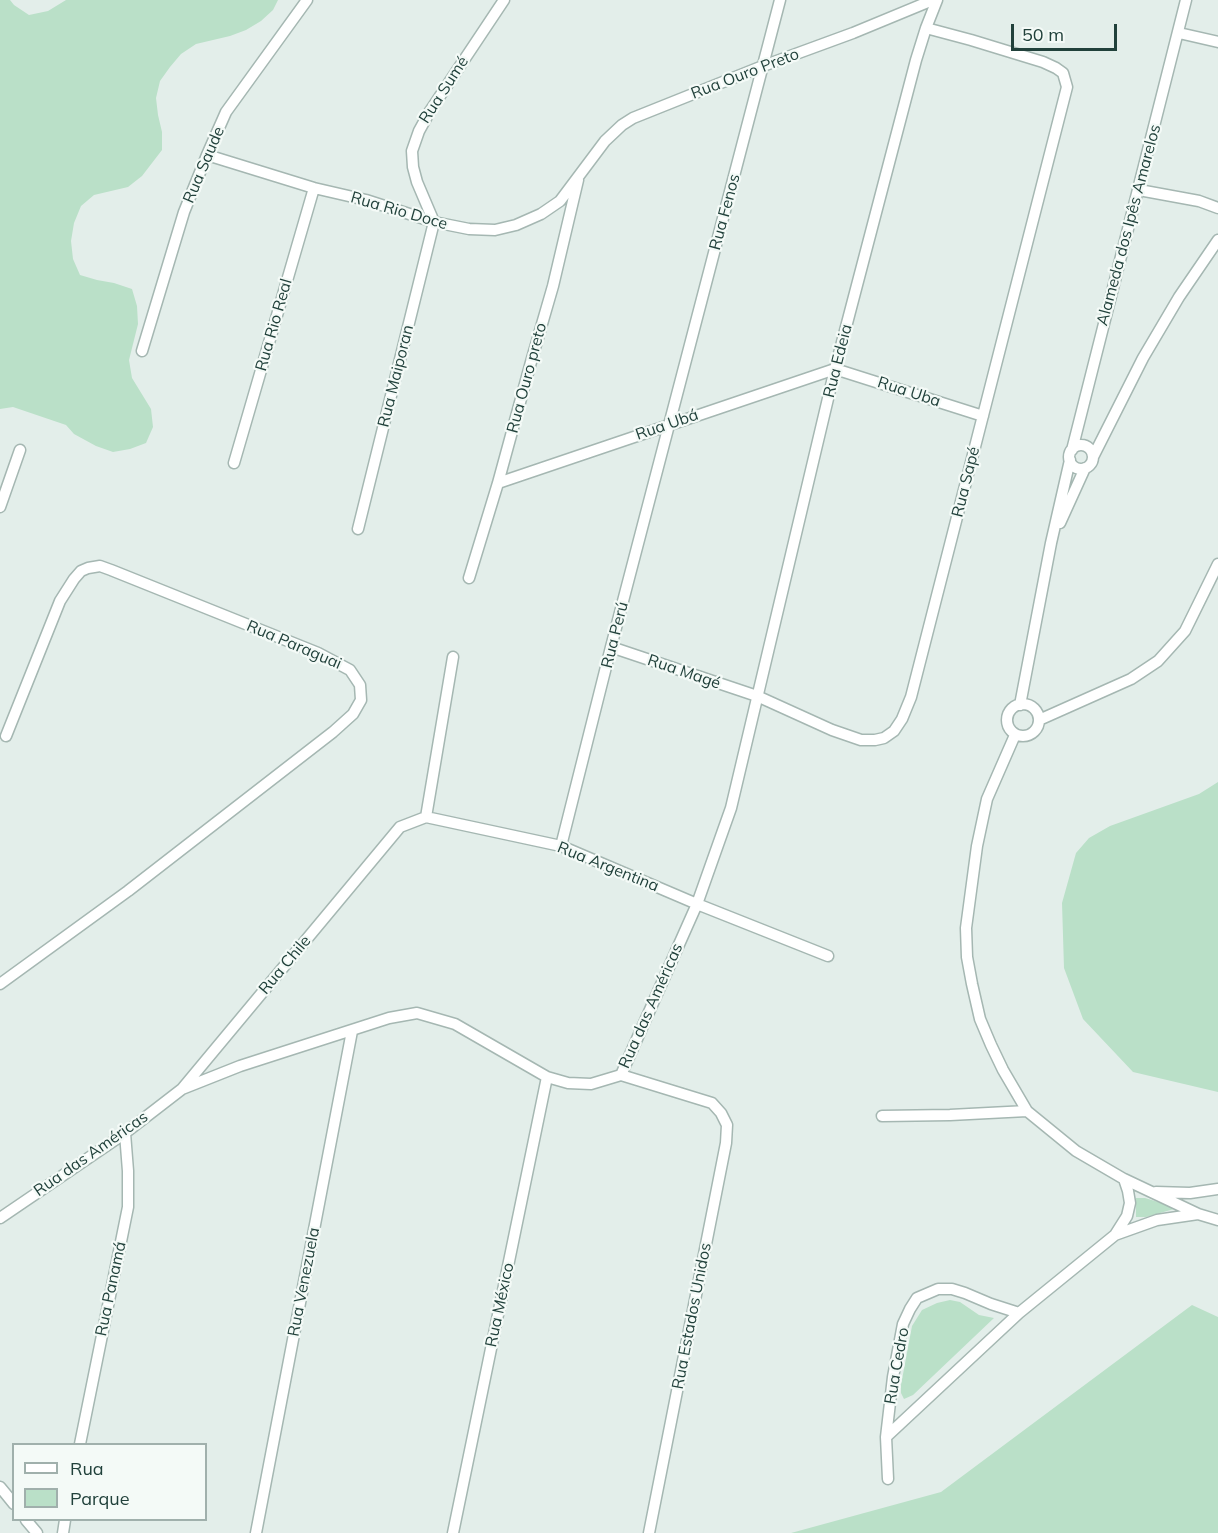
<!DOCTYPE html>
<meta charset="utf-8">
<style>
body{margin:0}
#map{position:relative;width:1218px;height:1533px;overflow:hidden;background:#e3eeea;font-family:Mulish,sans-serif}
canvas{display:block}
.legend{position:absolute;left:12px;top:1443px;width:195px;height:78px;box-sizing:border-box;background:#f4faf7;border:2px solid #a0b0ac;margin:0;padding:8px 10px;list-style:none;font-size:18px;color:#21413b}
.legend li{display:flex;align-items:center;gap:12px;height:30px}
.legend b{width:30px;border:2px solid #a0b0ac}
.scale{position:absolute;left:1011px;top:24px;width:106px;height:27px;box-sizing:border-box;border:3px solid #21413b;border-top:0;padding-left:8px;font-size:18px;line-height:21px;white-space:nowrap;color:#21413b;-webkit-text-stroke:4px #f4faf7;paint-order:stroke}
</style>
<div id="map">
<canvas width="1218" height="1533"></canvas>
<ul class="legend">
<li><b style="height:8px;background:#fff"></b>Rua</li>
<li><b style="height:16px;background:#bae0c8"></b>Parque</li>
</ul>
<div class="scale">50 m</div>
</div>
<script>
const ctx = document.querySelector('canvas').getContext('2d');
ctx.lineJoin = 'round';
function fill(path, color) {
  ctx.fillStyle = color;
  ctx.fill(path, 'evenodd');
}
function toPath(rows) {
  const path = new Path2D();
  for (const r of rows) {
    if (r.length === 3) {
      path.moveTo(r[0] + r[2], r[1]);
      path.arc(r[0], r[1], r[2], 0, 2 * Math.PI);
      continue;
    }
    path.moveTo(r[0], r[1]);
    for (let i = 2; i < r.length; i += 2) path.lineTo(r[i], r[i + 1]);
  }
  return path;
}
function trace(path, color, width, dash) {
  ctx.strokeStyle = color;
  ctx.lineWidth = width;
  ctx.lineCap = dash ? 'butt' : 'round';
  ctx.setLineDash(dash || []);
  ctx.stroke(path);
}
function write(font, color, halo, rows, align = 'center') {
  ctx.font = font + ' Mulish,sans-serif';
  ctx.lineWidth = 4.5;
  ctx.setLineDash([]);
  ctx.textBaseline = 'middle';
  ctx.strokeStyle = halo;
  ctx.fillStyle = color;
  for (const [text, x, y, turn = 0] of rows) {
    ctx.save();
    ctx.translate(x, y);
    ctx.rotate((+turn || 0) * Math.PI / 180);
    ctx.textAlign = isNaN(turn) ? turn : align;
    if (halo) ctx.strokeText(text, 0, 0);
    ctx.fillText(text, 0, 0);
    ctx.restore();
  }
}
const green = toPath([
 [0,0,10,0,14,5,29,15,48,11,66,0,278,0,273,10,261,21,246,30,230,36,196,44,181,54,170,67,160,81,156,98,158,115,162,132,162,150,142,176,128,187,94,195,81,206,74,223,71,241,73,259,80,275,97,280,114,283,132,289,137,306,138,324,129,360,132,378,151,409,153,427,146,443,130,449,113,452,96,446,74,434,66,425,13,407,0,409],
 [1218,782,1218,1092,1133,1072,1083,1019,1064,968,1062,903,1076,853,1089,838,1110,826,1199,794],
 [1136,1198,1145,1198,1168,1205,1174,1209,1146,1217,1136,1217],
 [950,1300,960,1302,979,1315,994,1318,913,1395,904,1399,901,1393,901,1385,912,1326,922,1310,937,1303],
 [1192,1305,1218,1317,1218,1533,791,1533,941,1492]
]);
const street = toPath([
 [1179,33,1218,42],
 [207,155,314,188,366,200,434,222,469,229,495,230,516,225,541,214,560,201,605,141,622,125,633,118,763,66,853,33,933,0],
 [1139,190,1199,201,1218,208],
 [142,351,184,212,207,155,226,112,307,0],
 [1081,457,12],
 [1072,450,1186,0],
 [1093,457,1143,358,1179,297,1218,240],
 [234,463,314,188],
 [498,483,835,369,983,416],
 [0,507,20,450],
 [1060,523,1085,468],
 [358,529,434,222,417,182,413,167,412,151,419,131,430,111,504,0],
 [469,578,498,483,531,362,553,286,578,180],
 [611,647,757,696,832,730,861,740,875,740,884,738,894,731,902,719,911,697,1067,87,1063,73,1056,68,1043,62,971,40,926,28],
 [1023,720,16],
 [1020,705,1051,543,1070,460],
 [1039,720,1131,679,1158,661,1185,631,1218,564],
 [1015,735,987,799,977,846,966,928,967,957,972,984,980,1019,991,1045,1003,1070,1027,1111,1076,1151,1124,1179,1198,1214,1218,1220],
 [426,817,453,657],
 [561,846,611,647,780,0],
 [0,984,128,891,333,732,353,714,361,700,360,685,350,670,318,653,111,570,100,566,88,568,81,571,74,579,60,601,6,736],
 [621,1075,712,1103,721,1113,727,1125,726,1143,649,1533],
 [182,1089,240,1066,389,1018,417,1013,455,1024,547,1077,568,1083,591,1084,621,1075,697,904,731,808,835,369,916,60,926,28,937,0],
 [882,1116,950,1115,1027,1111],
 [1156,1192,1190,1193,1218,1189],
 [0,1218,125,1133,182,1089,400,827,426,817,561,846,697,904,828,956],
 [1115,1235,1127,1216,1130,1203,1128,1191,1124,1179],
 [886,1437,1019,1313,1115,1235,1157,1220,1198,1214],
 [80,1444,128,1207,128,1171,125,1133],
 [888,1479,886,1437,893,1377,903,1324,910,1309,917,1298,938,1289,952,1289,965,1293,991,1304,1019,1313],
 [0,1487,14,1504],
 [26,1520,37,1533],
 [63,1533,65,1520],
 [256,1533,352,1031],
 [453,1533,547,1077]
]);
const streetNames = [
 ["Rua Ouro Preto",745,74,-21],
 ["Rua Sumé",444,90,-57],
 ["Rua Saude",204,165,-67],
 ["Rua Rio Doce",399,211,16],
 ["Rua Fenos",725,212,-75],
 ["Alameda dos Ipês Amarelos",1129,225,-75],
 ["Rua Rio Real",274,325,-74],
 ["Rua Edeia",838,361,-76],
 ["Rua Maiporan",396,376,-76],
 ["Rua Ouro preto",527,378,-75],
 ["Rua Uba",909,392,18],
 ["Rua Ubá",667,425,-19],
 ["Rua Sapé",966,482,-76],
 ["Rua Perú",615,635,-76],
 ["Rua Paraguai",294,645,23],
 ["Rua Magé",684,672,19],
 ["Rua Argentina",608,867,22],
 ["Rua Chile",285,965,-50],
 ["Rua das Américas",651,1006,-66],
 ["Rua das Américas",91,1154,-35],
 ["Rua Venezuela",304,1282,-79],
 ["Rua Panamá",111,1289,-78],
 ["Rua México",500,1305,-78],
 ["Rua Estados Unidos",692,1316,-79],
 ["Rua Cedro",897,1366,-80]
];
fill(green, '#bae0c8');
trace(street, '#a5b7b2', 13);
trace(street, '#fff', 10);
write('16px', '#21413b', '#f4faf7', streetNames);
</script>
